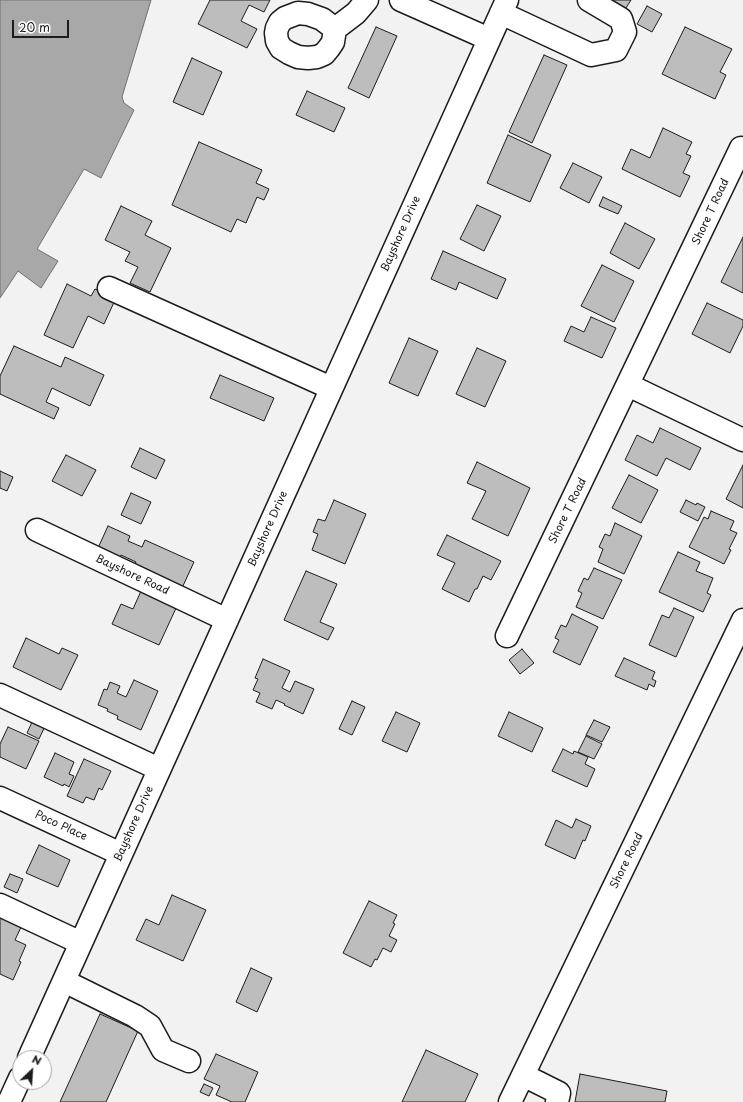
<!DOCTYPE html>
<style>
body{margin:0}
#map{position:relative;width:743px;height:1102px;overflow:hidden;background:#f2f2f2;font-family:"Playpen Sans",sans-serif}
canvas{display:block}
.north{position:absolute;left:12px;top:1050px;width:40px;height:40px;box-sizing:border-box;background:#fff;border:1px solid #a4a4a4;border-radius:50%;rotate:25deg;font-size:11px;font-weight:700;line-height:16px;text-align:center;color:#1c1c1c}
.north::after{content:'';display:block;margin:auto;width:14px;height:18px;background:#1c1c1c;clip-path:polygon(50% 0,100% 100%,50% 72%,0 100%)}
.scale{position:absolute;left:12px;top:20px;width:57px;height:18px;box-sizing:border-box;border:2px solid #1c1c1c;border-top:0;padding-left:5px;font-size:12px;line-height:14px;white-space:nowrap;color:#1c1c1c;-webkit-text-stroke:3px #fff;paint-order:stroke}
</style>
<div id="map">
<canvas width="743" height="1102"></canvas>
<div class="north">N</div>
<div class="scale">20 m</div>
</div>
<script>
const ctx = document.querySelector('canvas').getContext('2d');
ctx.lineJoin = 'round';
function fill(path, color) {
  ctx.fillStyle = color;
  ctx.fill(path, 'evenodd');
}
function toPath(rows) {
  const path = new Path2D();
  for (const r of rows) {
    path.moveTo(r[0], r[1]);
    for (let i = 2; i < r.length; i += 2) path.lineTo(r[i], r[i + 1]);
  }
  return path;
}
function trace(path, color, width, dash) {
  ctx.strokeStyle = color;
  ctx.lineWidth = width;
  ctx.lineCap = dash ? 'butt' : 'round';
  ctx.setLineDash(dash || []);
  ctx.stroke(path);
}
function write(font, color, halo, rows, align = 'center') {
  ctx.font = font + ' "Playpen Sans",sans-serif';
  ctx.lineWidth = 3;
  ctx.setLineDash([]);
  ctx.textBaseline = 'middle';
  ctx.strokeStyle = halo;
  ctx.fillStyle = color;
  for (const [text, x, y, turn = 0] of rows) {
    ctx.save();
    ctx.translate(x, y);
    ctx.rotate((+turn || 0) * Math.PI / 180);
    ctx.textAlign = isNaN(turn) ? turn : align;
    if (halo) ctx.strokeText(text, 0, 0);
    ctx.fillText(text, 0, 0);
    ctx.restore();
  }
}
const water = toPath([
 [0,0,151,0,122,97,124,103,134,110,101,178,84,169,37,249,58,261,41,288,18,271,0,298,0,0]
]);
const building = toPath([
 [210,0,270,0,264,12,249,5,241,21,257,29,247,48,198,24,210,0],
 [612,0,631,0,626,8,612,0],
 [647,6,662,14,652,32,637,24,647,6],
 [376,27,397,36,369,98,348,88,376,27],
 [685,27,732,49,720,72,726,75,715,99,662,74,685,27],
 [544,55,567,65,532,143,509,132,544,55],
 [192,58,222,72,203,115,173,102,192,58],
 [307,91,345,108,334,132,296,115,307,91],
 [663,128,692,142,686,154,691,156,683,173,690,176,680,197,622,169,631,149,650,158,663,128],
 [508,135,551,155,530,202,487,183,508,135],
 [199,142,262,170,256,183,269,189,264,200,257,197,246,223,237,219,231,232,172,205,199,142],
 [573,163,602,177,589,203,560,188,573,163],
 [603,197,622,206,618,214,599,206,603,197],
 [477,205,501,216,484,251,460,239,477,205],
 [121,206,152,221,145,235,171,248,150,292,130,283,138,267,125,261,130,252,105,240,121,206],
 [625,223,655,239,639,269,610,253,625,223],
 [743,237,743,293,721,282,743,237],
 [443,251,506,279,497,299,459,282,456,290,431,279,443,251],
 [602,265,634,281,614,322,581,306,602,265],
 [67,284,91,296,95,289,116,298,104,324,88,316,73,348,44,335,67,284],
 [707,303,743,320,743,326,730,353,692,334,707,303],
 [591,317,616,328,602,358,564,341,571,326,584,332,591,317],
 [409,338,438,351,418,396,389,383,409,338],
 [14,346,61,367,65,357,104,375,90,406,52,388,46,402,59,408,54,419,0,394,0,376,14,346],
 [477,348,506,361,485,407,456,394,477,348],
 [220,375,274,398,264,421,210,398,220,375],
 [660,428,701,448,690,470,666,458,657,476,625,460,637,435,653,443,660,428],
 [140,448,165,460,156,479,131,467,140,448],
 [66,455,96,470,82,496,52,481,66,455],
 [477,462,530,488,508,536,472,519,486,491,467,483,477,462],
 [743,465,743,508,726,499,743,465],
 [0,471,13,477,7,491,0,488,0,471],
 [629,475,658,490,641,523,612,508,629,475],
 [131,493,151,502,141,524,121,515,131,493],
 [334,500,366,514,345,564,312,550,318,534,313,532,318,519,325,521,334,500],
 [686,500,696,505,697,503,705,507,698,521,680,512,686,500],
 [711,511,734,521,730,530,737,533,729,549,731,550,724,564,689,547,704,517,708,519,711,511],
 [615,523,642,536,624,574,598,562,603,549,599,547,605,534,610,536,615,523],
 [108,526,130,536,128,541,142,547,145,540,194,562,182,588,134,566,136,562,121,555,120,558,98,548,108,526],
 [447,535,501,561,491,580,483,576,477,589,475,589,469,602,442,589,455,563,437,555,447,535],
 [678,552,700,562,696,571,713,578,707,593,711,595,703,612,659,592,678,552],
 [594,568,622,580,603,619,576,607,582,593,578,591,584,578,588,580,594,568],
 [306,571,337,584,320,622,334,628,328,640,284,620,306,571],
 [141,591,177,606,159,645,112,624,121,604,133,609,141,591],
 [674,608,694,617,676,657,649,645,662,615,669,618,674,608],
 [572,614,598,627,580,665,553,652,559,640,555,638,561,625,566,627,572,614],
 [26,638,59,654,62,648,78,655,61,690,13,667,26,638],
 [522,649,534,663,520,674,509,660,522,649],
 [624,658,655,672,652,679,656,681,654,687,649,684,647,690,615,676,624,658],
 [263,659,290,671,282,688,290,692,295,681,314,689,303,714,284,705,285,704,276,700,272,709,256,702,260,693,253,690,258,679,255,678,263,659],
 [134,680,158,691,141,730,117,719,118,716,107,711,108,709,98,705,104,689,107,690,110,682,120,686,117,693,126,697,134,680],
 [352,701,365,707,352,735,339,729,352,701],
 [396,712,420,723,407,752,382,741,396,712],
 [509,712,543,728,532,752,498,736,509,712],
 [33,720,45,726,39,739,27,733,33,720],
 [594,720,610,727,602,742,586,735,594,720],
 [8,727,39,741,26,769,0,757,0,744,8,727],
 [586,736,602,744,594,759,578,752,586,736],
 [563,749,573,754,574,751,588,757,585,764,595,769,587,787,552,771,563,749],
 [55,753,74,762,69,774,74,776,69,787,64,784,63,786,44,777,55,753],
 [84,759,111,771,102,790,99,788,94,800,86,797,83,803,67,796,84,759],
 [576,819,591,826,585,841,583,840,575,859,545,845,556,820,572,828,576,819],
 [39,845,70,860,58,887,26,873,39,845],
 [10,874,23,879,17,893,4,887,10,874],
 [172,895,206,910,183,961,136,940,146,919,159,925,172,895],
 [369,901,397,915,393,923,395,924,389,936,397,940,391,952,383,948,377,960,375,959,371,967,343,953,369,901],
 [0,915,22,925,15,940,26,945,19,961,21,962,13,980,0,974,0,915],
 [251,968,272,978,257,1012,236,1002,251,968],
 [100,1014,138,1031,106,1102,60,1102,100,1014],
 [426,1050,478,1074,465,1102,402,1102,426,1050],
 [216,1054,258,1072,245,1102,232,1102,216,1095,220,1086,204,1079,216,1054],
 [580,1074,667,1091,665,1102,575,1102,580,1074],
 [204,1084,213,1088,209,1096,200,1092,204,1084]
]);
const minor = toPath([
 [401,0,489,39],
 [298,13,308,14,322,19,335,29,333,42,329,48,324,54,317,57,308,58,298,57,289,53,281,48,277,41,276,33,277,28,280,22,285,18,298,13],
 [501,13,591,55,616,50,625,32,621,19,589,0],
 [335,29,356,13,367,0],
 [109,288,331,388],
 [628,385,743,440],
 [37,530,227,620],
 [507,636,741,148],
 [0,695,159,769],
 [0,798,121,854],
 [0,905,81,943],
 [64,981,135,1016,150,1026,163,1050,189,1061],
 [29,1058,507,0],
 [523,1075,559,1093,557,1102],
 [9,1102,20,1078],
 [510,1102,743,620]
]);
const streetNames = [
 ["Shore T Road",711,212,-65],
 ["Bayshore Drive",401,234,-66],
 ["Shore T Road",568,511,-64],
 ["Bayshore Drive",268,529,-66],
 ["Bayshore Road",132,575,25],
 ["Bayshore Drive",134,824,-66],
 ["Poco Place",61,826,25],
 ["Shore Road",627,861,-64]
];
fill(water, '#a8a8a8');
trace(water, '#707070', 1);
fill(building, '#bdbdbd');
trace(building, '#1c1c1c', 1);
trace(minor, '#1c1c1c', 25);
trace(minor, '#fff', 22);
write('11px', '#1c1c1c', '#fff', streetNames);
</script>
